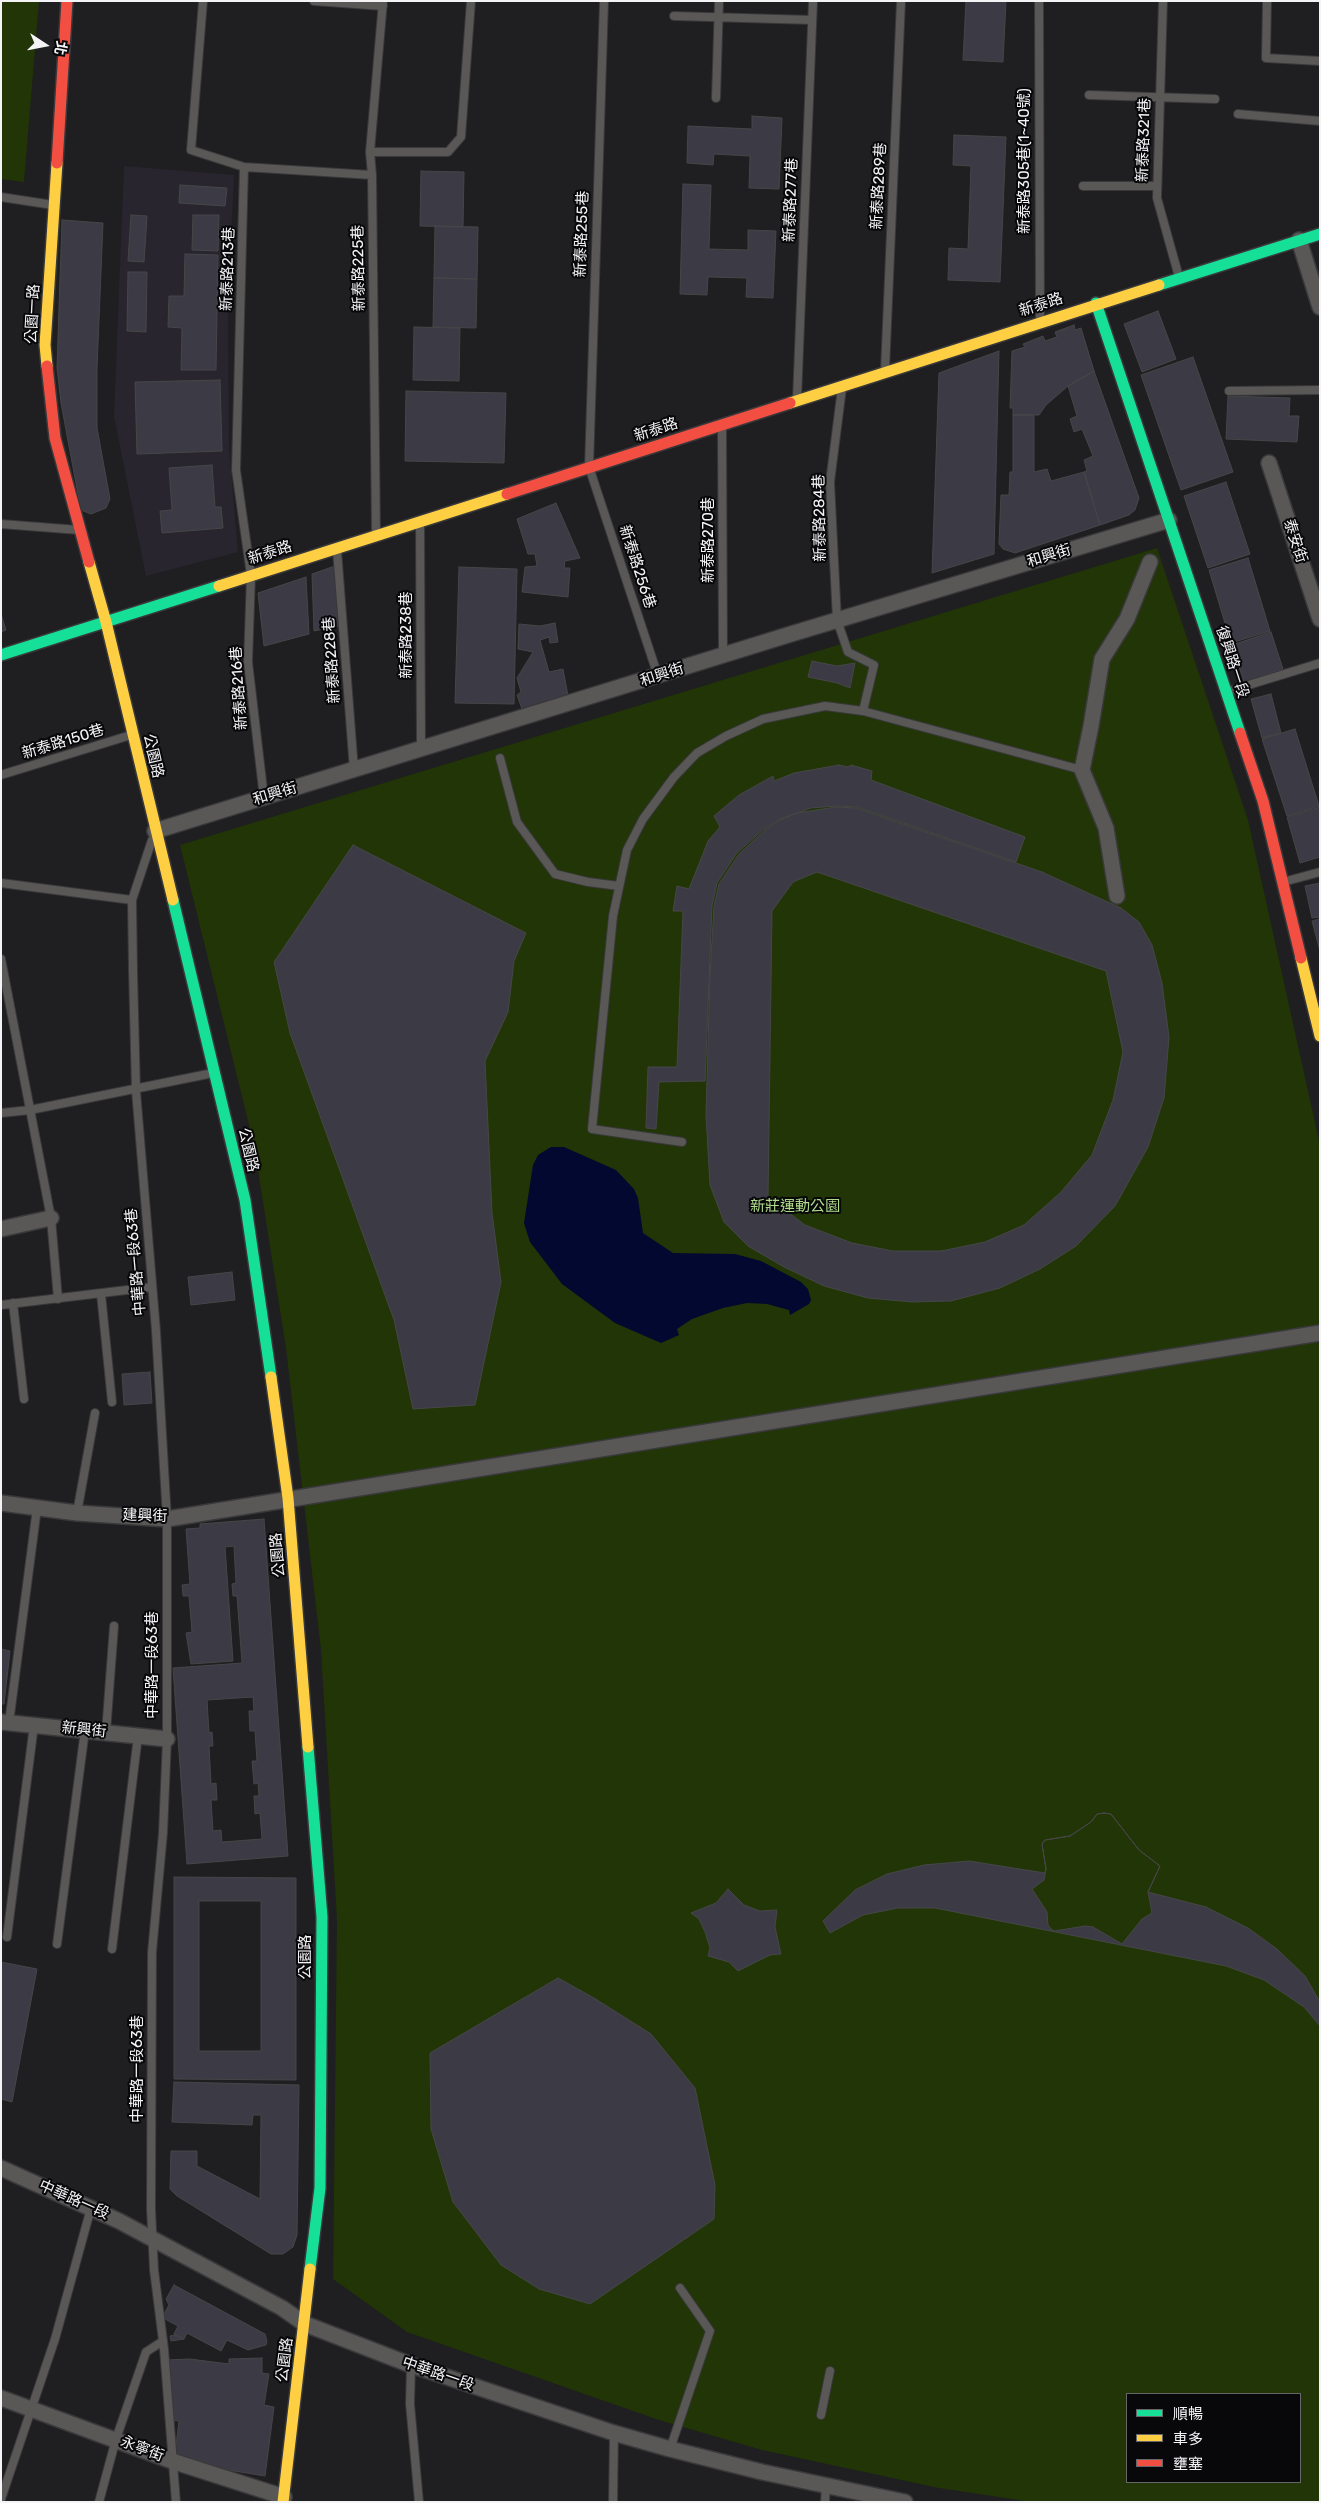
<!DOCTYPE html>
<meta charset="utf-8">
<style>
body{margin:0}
#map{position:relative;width:1321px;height:2503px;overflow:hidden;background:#1f1e21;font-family:Rubik,"Noto Sans TC",sans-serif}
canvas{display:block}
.frame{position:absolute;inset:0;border:2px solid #f4f3f6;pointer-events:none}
.legend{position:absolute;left:1126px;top:2393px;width:175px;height:90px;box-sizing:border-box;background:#08080a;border:1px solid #666668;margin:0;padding:6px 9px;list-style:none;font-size:15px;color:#f4f3f6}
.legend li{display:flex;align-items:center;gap:10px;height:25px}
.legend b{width:25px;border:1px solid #666668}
.north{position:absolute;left:20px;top:20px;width:50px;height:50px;-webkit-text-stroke:4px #08080a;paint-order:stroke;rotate:101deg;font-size:14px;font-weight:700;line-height:20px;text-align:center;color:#f4f3f6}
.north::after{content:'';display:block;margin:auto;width:18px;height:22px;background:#f4f3f6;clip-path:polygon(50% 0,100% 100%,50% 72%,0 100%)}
</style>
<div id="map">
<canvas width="1321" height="2503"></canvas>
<div class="frame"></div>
<ul class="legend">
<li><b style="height:6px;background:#16e098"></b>順暢</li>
<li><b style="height:6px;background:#ffcf43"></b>車多</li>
<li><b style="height:6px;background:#f24e42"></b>壅塞</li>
</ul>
<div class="north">北</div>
</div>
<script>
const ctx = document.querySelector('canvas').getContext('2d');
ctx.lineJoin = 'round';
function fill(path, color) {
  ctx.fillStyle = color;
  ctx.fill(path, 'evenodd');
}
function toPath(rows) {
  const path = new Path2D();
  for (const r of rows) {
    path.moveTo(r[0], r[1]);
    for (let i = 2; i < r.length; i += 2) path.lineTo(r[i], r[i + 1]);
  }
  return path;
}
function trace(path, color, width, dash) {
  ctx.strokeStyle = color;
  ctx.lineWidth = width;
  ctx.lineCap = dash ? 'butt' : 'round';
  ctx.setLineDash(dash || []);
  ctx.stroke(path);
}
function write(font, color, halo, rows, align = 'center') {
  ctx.font = font + ' Rubik,"Noto Sans TC",sans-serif';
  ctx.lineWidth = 4;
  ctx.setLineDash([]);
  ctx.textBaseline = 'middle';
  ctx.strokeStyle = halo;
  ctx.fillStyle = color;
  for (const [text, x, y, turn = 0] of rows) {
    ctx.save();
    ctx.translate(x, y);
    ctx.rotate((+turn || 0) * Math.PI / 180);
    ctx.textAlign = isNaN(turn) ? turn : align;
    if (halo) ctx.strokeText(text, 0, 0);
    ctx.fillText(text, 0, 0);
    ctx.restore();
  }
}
const built = toPath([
 [124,166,234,175,228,301,229,448,238,552,146,576,114,416]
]);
const green = toPath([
 [1,1,39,1,24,182,1,179],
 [1157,548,1248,820,1320,1145,1320,2502,1032,2502,939,2488,762,2450,659,2420,407,2332,333,2279,337,1920,321,1650,286,1348,254,1145,180,845],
 [1127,2394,1300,2394,1300,2482,1127,2482]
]);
const water = toPath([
 [551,1147,564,1147,616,1170,634,1189,638,1198,643,1233,673,1253,735,1254,761,1261,801,1282,808,1289,811,1300,809,1304,790,1315,789,1310,767,1304,747,1303,723,1308,692,1319,677,1329,679,1335,661,1343,615,1323,562,1284,530,1242,524,1223,533,1165,538,1155]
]);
const building = toPath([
 [966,1,1006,1,1003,62,963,60,966,1],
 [752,116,782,118,779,189,749,188,750,156,714,154,713,165,687,163,688,126,752,129,752,116],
 [954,135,1006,137,1000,282,948,280,949,248,968,249,971,166,953,165,954,135],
 [421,171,464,172,463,227,420,226,421,171],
 [683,184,711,185,709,249,748,250,748,230,776,231,773,298,746,297,747,278,708,277,707,295,680,294,683,184],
 [180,185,227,188,225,206,179,203,180,185],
 [131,215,147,216,144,262,128,261,131,215],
 [193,215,219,215,218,251,192,250,193,215],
 [62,220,103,223,97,368,97,428,110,499,106,508,91,514,81,510,61,403,57,368,62,220],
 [435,226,478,227,477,279,434,278,435,226],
 [185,254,218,255,216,370,181,370,182,328,168,327,169,296,184,296,185,254],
 [128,272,147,272,146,332,127,331,128,272],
 [434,278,477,279,476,328,433,327,434,278],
 [1158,311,1176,359,1142,372,1124,324,1158,311],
 [1074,325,1075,330,1081,328,1094,371,1068,386,1046,405,1039,415,1013,415,1013,408,1010,408,1012,351,1025,347,1023,344,1043,336,1045,341,1057,337,1055,332,1074,325],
 [414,327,460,328,459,381,413,380,414,327],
 [999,351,994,554,932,573,939,373,999,351],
 [1193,357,1233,472,1181,490,1141,375,1193,357],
 [1094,371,1139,498,1135,510,1129,515,1100,525,1084,472,1087,471,1084,460,1093,456,1082,429,1074,432,1070,419,1077,416,1068,386,1094,371],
 [220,380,222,451,137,454,135,382,220,380],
 [406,391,506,393,504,463,405,461,406,391],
 [1228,396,1290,398,1289,416,1299,416,1297,442,1226,439,1228,396],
 [1013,415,1034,415,1034,472,1047,469,1051,481,1084,472,1100,525,1015,553,1003,549,999,544,1001,495,1009,495,1010,472,1013,472,1013,415],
 [212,465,215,507,221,507,223,528,162,533,160,511,172,510,169,468,212,465],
 [1226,482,1250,554,1208,568,1184,496,1226,482],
 [556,503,580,558,565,561,564,568,570,568,568,597,522,592,525,567,537,566,535,554,528,554,517,519,556,503],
 [1248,558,1270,631,1231,643,1209,570,1248,558],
 [335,566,339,626,314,631,312,574,335,566],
 [459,567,517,569,514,704,455,703,459,567],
 [306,577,309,634,264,646,258,593,306,577],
 [1,614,6,630,1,632,1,614],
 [555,623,558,642,550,643,549,637,540,640,549,672,563,669,568,696,522,709,517,695,521,692,517,678,533,652,518,649,519,624,540,626,555,623],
 [1271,632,1283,669,1244,682,1232,645,1271,632],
 [812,661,837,666,855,663,850,688,837,683,808,677,812,661],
 [1271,694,1281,733,1262,738,1251,699,1271,694],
 [1295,729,1319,806,1287,816,1262,739,1295,729],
 [839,765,848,767,851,765,872,771,871,780,1025,837,1016,862,857,807,836,806,811,808,780,819,764,829,737,853,717,883,712,906,705,1081,659,1082,656,1129,646,1128,648,1067,677,1067,683,911,673,911,677,886,689,889,708,841,720,827,714,816,739,795,773,776,774,781,794,773,839,765],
 [836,807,856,808,1042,872,1121,908,1139,922,1152,945,1162,983,1169,1037,1164,1098,1148,1147,1115,1206,1076,1246,1040,1269,1000,1288,951,1301,912,1302,868,1298,824,1286,784,1267,748,1246,724,1222,710,1185,706,1115,710,977,714,906,719,884,739,854,765,830,780,820,797,813,836,807],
 [817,872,1106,971,1123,1052,1113,1100,1092,1155,1061,1192,1024,1225,985,1242,941,1251,893,1251,852,1243,805,1225,768,1197,772,911,793,882,817,872],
 [1320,807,1320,857,1300,863,1287,817,1320,807],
 [353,845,526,933,514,961,508,1012,485,1061,492,1213,501,1282,475,1405,413,1409,394,1320,290,1033,274,962,353,845],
 [1320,883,1320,917,1312,918,1305,886,1320,883],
 [1320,919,1320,951,1312,921,1320,919],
 [232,1272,235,1300,191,1305,188,1277,232,1272],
 [150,1372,152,1403,124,1405,122,1374,150,1372],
 [264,1519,288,1856,187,1864,173,1668,242,1663,237,1596,233,1596,232,1584,236,1583,234,1546,225,1547,233,1661,191,1664,186,1633,192,1632,189,1596,183,1596,182,1585,190,1584,186,1529,200,1528,200,1524,264,1519],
 [253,1697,254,1711,249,1711,250,1731,255,1731,257,1761,252,1761,254,1784,258,1783,259,1796,254,1796,255,1814,260,1813,262,1839,222,1842,221,1830,213,1831,211,1800,217,1800,216,1783,211,1784,209,1746,213,1746,212,1732,209,1733,207,1700,253,1697],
 [1,1649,10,1651,4,1704,1,1704,1,1649],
 [1104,1813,1111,1814,1139,1850,1160,1866,1148,1892,1152,1913,1142,1919,1122,1944,1093,1927,1085,1926,1054,1931,1051,1929,1048,1925,1047,1912,1032,1889,1044,1880,1046,1869,1042,1844,1045,1840,1070,1836,1091,1822,1097,1814,1104,1813],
 [1104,1813,1111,1814,1139,1850,1160,1866,1148,1892,1206,1907,1248,1928,1277,1949,1305,1976,1320,2002,1320,2026,1304,2007,1264,1980,1226,1966,935,1908,898,1908,863,1915,830,1933,823,1921,855,1890,887,1874,924,1865,969,1861,1045,1873,1046,1869,1042,1844,1045,1840,1070,1836,1091,1822,1097,1814,1104,1813],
 [174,1877,296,1878,296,2080,174,2079,174,1877],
 [199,1901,261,1901,261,2051,199,2051,199,1901],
 [728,1889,744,1905,760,1911,777,1910,775,1927,781,1954,770,1955,738,1971,729,1962,708,1956,710,1948,705,1932,699,1919,691,1913,716,1903,728,1889],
 [1,1962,37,1969,12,2102,1,2099,1,1962],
 [558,1978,594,1998,651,2034,695,2088,715,2185,714,2219,590,2304,539,2289,501,2265,453,2202,431,2129,430,2053,558,1978],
 [174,2082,299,2085,297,2235,293,2247,283,2254,271,2254,177,2196,170,2189,171,2151,197,2151,197,2166,260,2199,261,2115,253,2115,252,2125,172,2122,174,2082],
 [174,2285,265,2334,267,2341,266,2345,248,2350,227,2340,221,2351,187,2333,184,2339,174,2334,178,2326,165,2319,164,2314,169,2305,166,2299,174,2285],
 [175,2335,184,2339,171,2341,170,2336,175,2335],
 [262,2358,262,2373,269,2374,264,2405,274,2407,265,2476,228,2470,175,2453,179,2421,171,2420,167,2360,190,2359,229,2364,229,2359,262,2358]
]);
const lane = toPath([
 [203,1,191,150,244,167,236,470,251,575,248,662,264,798],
 [314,1,383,6],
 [604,1,589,467,658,676],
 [1039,1,1040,322],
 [1163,1,1157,198,1179,277],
 [1267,1,1266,58,1320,61],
 [674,16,812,20],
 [1089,95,1215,99],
 [716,98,719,1],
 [1238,114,1320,121],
 [370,152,448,152,461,137,471,1],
 [244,167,372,175],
 [1083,186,1157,186],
 [1,197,53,205],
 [885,370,901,1],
 [842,388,830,482,837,620,848,652,874,665,863,711],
 [1229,391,1320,390],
 [797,399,813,1],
 [722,426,723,655],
 [420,523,421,749],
 [1,524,79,530],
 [376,534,372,175,370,152,383,1],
 [337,550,354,770],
 [1229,691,1320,663],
 [500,758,517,822,555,874,588,882,619,886],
 [1,775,131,735],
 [152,840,132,900,133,972,136,1091,156,1331,167,1519,167,1739,163,1833,152,1952,151,2209,154,2270,164,2349,176,2502],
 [1283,882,1320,872],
 [1,883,132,900],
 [1,959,51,1218,58,1299],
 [1,1113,30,1110,213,1073],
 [682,1142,592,1129,613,916,627,850,643,819,674,777,697,753,726,736,763,719,825,706,863,711,1082,770],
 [101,1294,112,1402],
 [13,1303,24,1399],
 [1,1305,152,1287],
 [77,1513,95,1413],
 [9,1723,37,1508],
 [106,1732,114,1626],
 [7,1937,34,1725],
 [57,1944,85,1730],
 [112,1949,138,1736],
 [411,2365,410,2404,419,2502],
 [821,2415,830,2371],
 [670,2449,710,2331,680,2288],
 [1,2499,55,2339,91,2208],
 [99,2502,116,2439,146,2352,163,2341],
 [613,2502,614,2433],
 [825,2502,826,2485]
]);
const street = toPath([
 [1299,240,1320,307],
 [1269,463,1320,619],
 [155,831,791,634,1169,520],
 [1117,896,1106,828,1082,770,1091,726,1102,659,1127,619,1150,562],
 [1,1229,51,1218],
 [1,1503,77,1513,167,1519,1320,1333],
 [1,1722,167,1739],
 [1,2168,119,2221,282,2308,305,2324,411,2365,614,2433,670,2449,762,2472,905,2502],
 [1,2398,172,2461,284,2497]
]);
const fast = toPath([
 [1159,285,1320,234],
 [1096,303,1240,733],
 [1,655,219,586],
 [173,900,245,1200,271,1377],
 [308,1747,322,1917,320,2188,310,2269]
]);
const slow = toPath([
 [47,366,45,345,57,163],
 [790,403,1159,285],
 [89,562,106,622,173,900],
 [219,586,507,494],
 [1301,958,1320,1036],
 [271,1377,288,1498,308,1747],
 [283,2502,310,2269]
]);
const jam = toPath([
 [57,163,67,1],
 [47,366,55,438,89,562],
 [507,494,790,403],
 [1240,733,1263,801,1301,958]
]);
const streetNames = [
 ["新泰路321巷",1144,140,-88],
 ["新泰路305巷(1~40號)",1025,161,-90],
 ["新泰路289巷",879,186,-87],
 ["新泰路277巷",791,200,-88],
 ["新泰路255巷",582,234,-88],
 ["新泰路225巷",359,268,-91],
 ["新泰路213巷",228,269,-88],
 ["新泰路",1041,305,-18],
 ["公園一路",33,314,-87],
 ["新泰路",656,430,-18],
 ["新泰路284巷",820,518,-91],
 ["新泰路270巷",709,540,-90],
 ["泰安街",1295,541,72],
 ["新泰路",270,553,-18],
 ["和興街",1049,556,-17],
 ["新泰路256巷",637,567,72],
 ["新泰路238巷",407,635,-90],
 ["新泰路228巷",332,660,-94],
 ["復興路一段",1232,662,72],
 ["和興街",662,675,-18],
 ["新泰路216巷",239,688,-94],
 ["新泰路150巷",63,742,-17],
 ["公園路",153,756,77],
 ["和興街",275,794,-17],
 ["公園路",248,1150,77],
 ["中華路一段63巷",136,1262,-95],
 ["建興街",145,1516,2],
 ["公園路",278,1555,-95],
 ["中華路一段63巷",153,1665,-90],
 ["新興街",84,1730,6],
 ["公園路",306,1957,-90],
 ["中華路一段63巷",138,2069,-90],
 ["中華路一段",74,2200,24],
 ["公園路",285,2360,-83],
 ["中華路一段",438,2374,19],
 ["永寧街",142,2449,21]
];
const parkNames = [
 ["新莊運動公園",795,1207]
];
fill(built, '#28252e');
fill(green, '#213506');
fill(water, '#030830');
fill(building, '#3c3b45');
trace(building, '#464648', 1);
trace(lane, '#39383a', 10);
trace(street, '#39383a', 18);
trace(fast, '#39383a', 14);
trace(slow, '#39383a', 14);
trace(jam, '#39383a', 14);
trace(lane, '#595857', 8);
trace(street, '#595857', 15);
trace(fast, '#16e098', 11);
trace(slow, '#ffcf43', 11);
trace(jam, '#f24e42', 11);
write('15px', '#f4f3f6', '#08080a', streetNames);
write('15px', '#afdb8a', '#08080a', parkNames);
</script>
